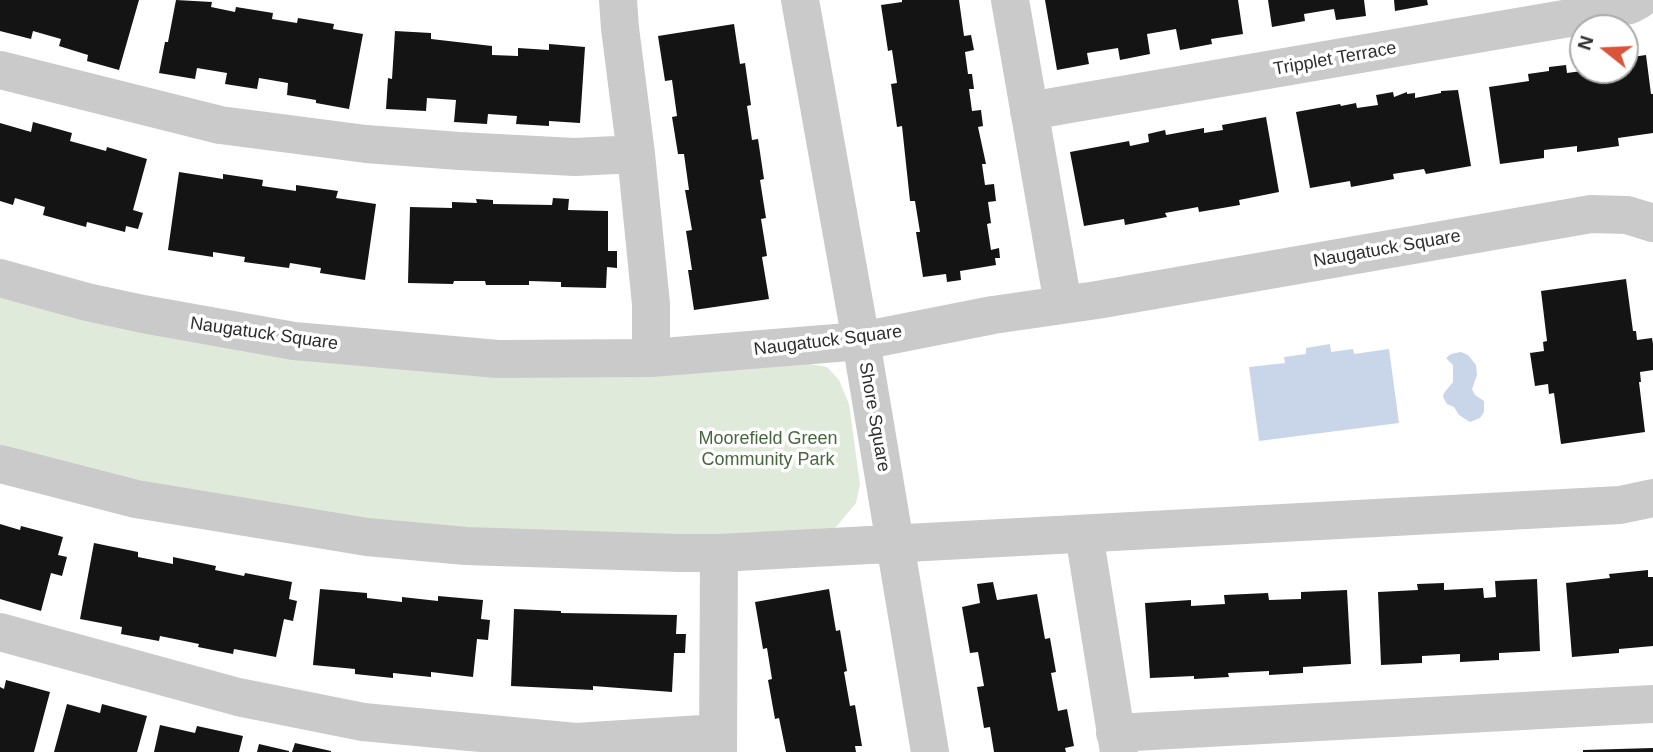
<!DOCTYPE html>
<style>
body{margin:0}
#map{position:relative;width:1653px;height:752px;overflow:hidden;background:#fff;font-family:Arial,sans-serif}
canvas{display:block}
.north{position:absolute;left:1569px;top:14px;width:70px;height:70px;box-sizing:border-box;background:#fff;border:2px solid #ababab;border-radius:50%;rotate:288deg;font-size:19px;font-weight:700;line-height:28px;text-align:center;color:#2d2d2d}
.north::after{content:'';display:block;margin:auto;width:24px;height:32px;background:#da5439;clip-path:polygon(50% 0,100% 100%,50% 72%,0 100%)}
</style>
<div id="map">
<canvas width="1653" height="752"></canvas>
<div class="north">N</div>
</div>
<script>
const ctx = document.querySelector('canvas').getContext('2d');
ctx.lineJoin = 'round';
function fill(path, color) {
  ctx.fillStyle = color;
  ctx.fill(path, 'evenodd');
}
function toPath(rows) {
  const path = new Path2D();
  for (const r of rows) {
    path.moveTo(r[0], r[1]);
    for (let i = 2; i < r.length; i += 2) path.lineTo(r[i], r[i + 1]);
  }
  return path;
}
function trace(path, color, width, dash) {
  ctx.strokeStyle = color;
  ctx.lineWidth = width;
  ctx.lineCap = dash ? 'butt' : 'round';
  ctx.setLineDash(dash || []);
  ctx.stroke(path);
}
function write(font, color, halo, rows, align = 'center') {
  ctx.font = font + ' Arial,sans-serif';
  ctx.lineWidth = 7;
  ctx.setLineDash([]);
  ctx.textBaseline = 'middle';
  ctx.strokeStyle = halo;
  ctx.fillStyle = color;
  for (const [text, x, y, turn = 0] of rows) {
    ctx.save();
    ctx.translate(x, y);
    ctx.rotate((+turn || 0) * Math.PI / 180);
    ctx.textAlign = isNaN(turn) ? turn : align;
    if (halo) ctx.strokeText(text, 0, 0);
    ctx.fillText(text, 0, 0);
    ctx.restore();
  }
}
const green = toPath([
 [0,291,138,327,799,362,827,367,839,380,849,404,860,484,856,503,836,527,821,532,775,535,547,536,323,515,205,495,95,471,0,445]
]);
const water = toPath([
 [1330,344,1331,352,1353,349,1354,354,1389,349,1399,423,1259,441,1249,367,1285,363,1284,357,1306,354,1306,348],
 [1461,352,1468,355,1476,365,1477,375,1472,389,1475,395,1484,401,1484,412,1480,418,1470,422,1459,415,1454,407,1447,404,1443,397,1444,393,1453,382,1453,365,1446,358,1451,354]
]);
const building = toPath([
 [0,0,139,0,119,70,87,61,88,55,59,46,61,39,33,31,31,39,0,31],
 [176,0,212,2,211,7,235,12,236,7,273,13,272,19,297,23,298,18,334,24,333,29,363,34,349,109,316,103,316,100,287,95,288,83,259,78,257,89,225,84,227,73,197,68,195,79,159,73,165,42,168,42],
 [902,0,959,0,964,36,971,35,974,50,965,52,968,74,972,74,974,89,969,89,972,111,981,110,983,126,978,127,986,164,982,164,985,185,994,184,996,201,988,202,991,223,987,224,991,250,999,248,1000,258,995,258,996,265,960,271,961,280,947,282,946,274,923,277,916,232,920,232,915,201,910,201,902,126,897,127,891,84,897,83,892,50,888,51,881,5,902,2],
 [1045,0,1238,0,1243,34,1211,39,1212,44,1180,50,1176,29,1147,34,1150,54,1120,60,1118,48,1087,53,1089,64,1057,70],
 [1268,0,1364,0,1366,16,1336,20,1334,9,1304,14,1305,21,1272,27],
 [1394,0,1427,0,1428,5,1395,11],
 [734,24,740,64,745,63,751,105,747,106,752,140,758,139,764,179,760,180,766,218,761,219,767,256,762,257,769,299,694,310,688,270,692,270,686,231,692,230,685,190,689,190,684,154,678,154,672,117,677,116,672,80,665,81,658,36],
 [395,31,431,33,431,39,492,46,492,55,518,56,518,48,549,50,549,44,585,47,580,123,549,121,549,126,516,124,517,116,488,114,487,124,454,122,456,100,427,98,426,111,386,109,388,78,392,79],
 [1646,55,1651,94,1653,94,1653,133,1618,138,1619,146,1577,152,1577,146,1544,150,1544,158,1500,164,1489,87,1529,81,1528,74,1549,71,1549,67,1566,65,1567,73,1589,70,1625,70,1625,58],
 [1458,90,1471,166,1426,174,1424,169,1393,174,1394,179,1351,187,1350,181,1310,188,1296,112,1340,104,1341,106,1356,103,1357,108,1378,105,1376,95,1393,92,1394,97,1407,92,1407,94,1415,93,1415,98,1441,93,1441,91],
 [1266,117,1279,192,1239,200,1240,205,1199,212,1198,207,1165,213,1167,217,1125,225,1124,219,1084,226,1070,152,1129,141,1130,146,1149,142,1148,134,1165,130,1166,135,1204,128,1204,133,1223,130,1222,125],
 [33,122,72,133,70,141,106,151,107,147,147,159,133,210,143,213,138,229,126,226,125,232,87,222,86,227,43,215,45,207,15,198,13,205,0,201,0,123,31,132],
 [179,172,223,179,223,174,263,180,262,186,296,191,296,185,338,191,336,198,376,204,365,280,320,273,321,268,290,263,289,268,244,262,245,257,213,252,213,257,168,250],
 [553,198,569,199,568,210,608,211,608,251,617,251,617,268,607,267,606,288,561,287,561,282,529,281,529,285,486,285,485,281,454,281,453,284,408,283,410,207,452,208,452,202,477,203,476,199,493,200,493,204,552,205],
 [1626,279,1633,331,1636,331,1637,340,1652,338,1653,344,1653,370,1640,372,1641,382,1639,382,1645,432,1561,444,1554,393,1549,394,1548,384,1535,386,1530,353,1544,351,1543,342,1547,341,1541,291],
 [0,524,20,530,21,526,63,537,58,555,67,557,62,576,51,573,41,611,0,599],
 [94,543,138,552,138,557,173,564,173,557,216,566,215,570,244,576,245,573,292,582,289,599,297,601,293,621,284,619,276,657,234,649,233,654,198,647,199,644,160,636,159,641,121,634,122,627,80,619],
 [1648,570,1648,577,1653,577,1653,646,1619,649,1619,653,1572,657,1566,583,1610,578,1609,574],
 [1537,579,1540,651,1499,653,1499,660,1460,662,1460,654,1422,656,1422,663,1381,665,1378,592,1418,590,1417,584,1444,583,1444,590,1483,588,1484,598,1496,597,1495,581],
 [993,582,997,600,1037,594,1045,639,1050,638,1056,672,1051,673,1058,711,1067,709,1074,746,1065,748,1066,752,994,752,990,727,984,728,977,687,984,686,978,652,970,653,962,607,980,603,977,584],
 [320,589,367,593,367,598,402,602,402,597,438,601,438,596,483,600,481,619,490,620,488,640,477,639,473,677,431,672,431,677,393,673,393,678,355,674,355,669,313,665],
 [829,589,836,631,840,630,847,671,844,672,850,706,855,705,862,746,855,746,856,752,786,752,779,718,775,719,768,680,772,679,767,648,763,649,755,602],
 [1347,590,1351,664,1303,667,1303,673,1269,675,1269,671,1228,673,1229,677,1194,679,1194,676,1150,678,1145,603,1191,600,1191,606,1225,604,1224,595,1268,593,1269,600,1301,599,1301,592],
 [514,609,561,611,561,613,677,615,676,634,686,634,685,653,674,653,672,692,593,686,593,690,511,686],
 [6,680,50,692,34,752,0,752,0,687,4,689],
 [67,704,100,713,102,704,147,716,137,752,54,752],
 [160,725,195,733,197,726,243,736,239,752,154,752],
 [295,743,331,751,331,752,292,752],
 [259,744,289,751,289,752,257,752],
 [1653,748,1653,752,1583,752,1583,750]
]);
const minor = toPath([
 [618,0,620,28,636,154,651,304,651,358],
 [800,0,861,341,930,752],
 [1010,0,1063,304],
 [0,70,220,125,366,144,459,151,575,157,636,154],
 [1029,111,1587,15,1630,5,1639,0],
 [0,278,87,302,143,314,294,341,498,359,651,358,861,341,993,315,1097,300,1591,214,1627,215,1653,223],
 [0,464,136,499,367,537,466,546,680,553,719,553,1620,505,1653,498],
 [1084,534,1119,752],
 [0,632,238,697,363,722,576,742,718,733],
 [1115,733,1653,704],
 [718,752,719,553]
]);
const streetNames = [
 ["Tripplet Terrace",1335,59,-10],
 ["Naugatuck Square",1387,249,-10],
 ["Naugatuck Square",264,334,8],
 ["Naugatuck Square",828,341,-7],
 ["Shore Square",874,417,80]
];
const parkNames = [
 ["Moorefield Green",768,439],
 ["Community Park",768,460]
];
fill(green, '#e0eadb');
fill(water, '#c9d5e9');
fill(building, '#141414');
trace(minor, '#cacaca', 38);
write('18px', '#2d2d2d', '#fff', streetNames);
write('18px', '#47663e', '#fff', parkNames);
</script>
